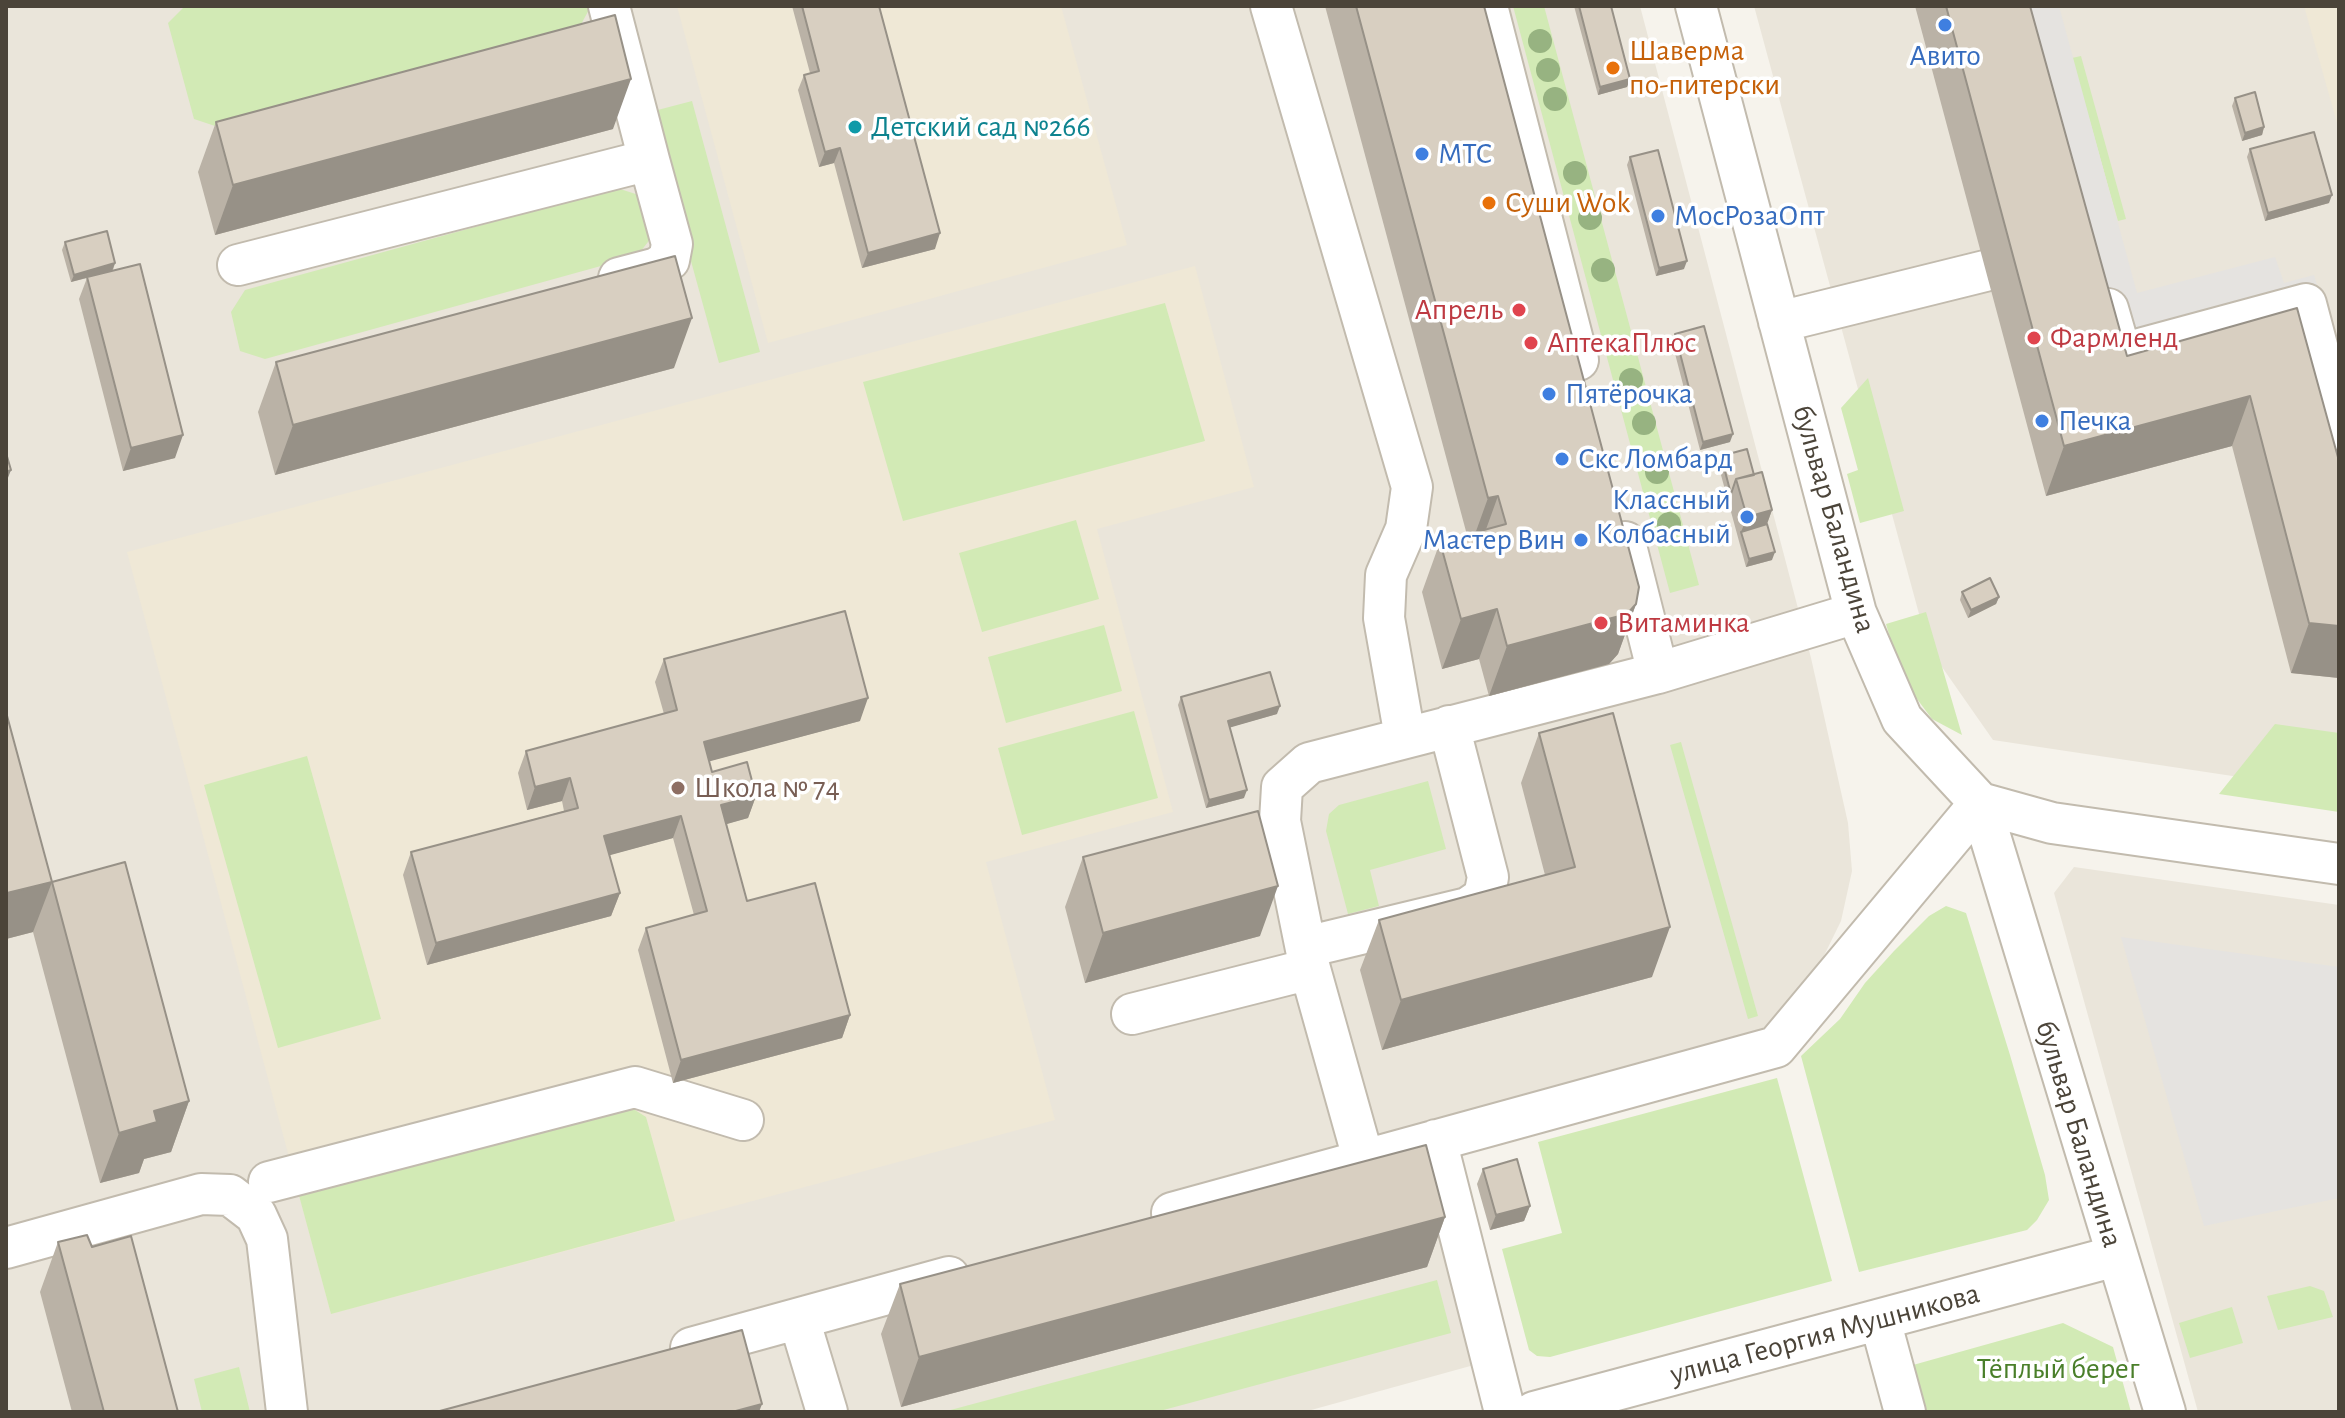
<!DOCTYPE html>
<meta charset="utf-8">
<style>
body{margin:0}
#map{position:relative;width:2345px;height:1418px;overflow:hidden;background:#f6f3ec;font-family:"Alegreya Sans",sans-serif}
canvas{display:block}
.frame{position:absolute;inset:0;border:8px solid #4b4439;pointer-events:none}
</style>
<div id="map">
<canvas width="2345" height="1418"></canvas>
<div class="frame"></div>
</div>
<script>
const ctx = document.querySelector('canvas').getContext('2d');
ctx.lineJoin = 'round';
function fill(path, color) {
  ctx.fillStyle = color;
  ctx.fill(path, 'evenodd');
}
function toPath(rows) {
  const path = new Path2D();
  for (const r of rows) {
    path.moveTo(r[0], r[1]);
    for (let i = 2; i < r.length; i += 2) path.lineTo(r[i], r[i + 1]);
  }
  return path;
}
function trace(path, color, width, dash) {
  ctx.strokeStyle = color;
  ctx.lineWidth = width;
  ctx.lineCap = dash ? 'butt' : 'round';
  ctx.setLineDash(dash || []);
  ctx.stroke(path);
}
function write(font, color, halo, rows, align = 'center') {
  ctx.font = font + ' "Alegreya Sans",sans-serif';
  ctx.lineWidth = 7;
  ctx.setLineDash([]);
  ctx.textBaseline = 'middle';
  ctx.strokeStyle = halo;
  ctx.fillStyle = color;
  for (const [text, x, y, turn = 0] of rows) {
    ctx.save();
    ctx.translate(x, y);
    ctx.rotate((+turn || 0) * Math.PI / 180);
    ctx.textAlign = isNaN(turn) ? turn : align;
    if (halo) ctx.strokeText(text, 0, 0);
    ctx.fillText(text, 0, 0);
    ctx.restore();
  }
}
const residential = toPath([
 [6,6,1640,6,1811,658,1848,823,1852,871,1841,921,1811,982,1771,1028,1414,1128,1474,1365,1304,1412,6,1412],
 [1754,6,2339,6,2339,792,1993,740,1928,647],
 [2074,867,2339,905,2339,1412,2198,1412,2054,893]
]);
const education = toPath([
 [677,6,1061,6,1127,245,768,343],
 [2304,6,2339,6,2339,130],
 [1195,266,1254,487,1097,529,1173,812,986,862,1055,1120,331,1314,127,552]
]);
const green = toPath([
 [185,6,591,6,579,28,224,129,194,119,168,23],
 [1513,6,1544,6,1699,585,1670,593],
 [2081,56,2126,219,2118,221,2072,58],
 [692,101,760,352,719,363,650,112],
 [617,188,645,197,655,233,637,256,265,359,240,351,231,312,245,290],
 [1165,303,1205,441,903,521,863,382],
 [1868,378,1904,511,1860,523,1847,474,1858,470,1841,408],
 [1076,520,1099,599,982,632,959,553],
 [1926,612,1962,735,1932,719,1902,679,1886,624],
 [1104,625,1122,691,1006,723,988,657],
 [1134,711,1158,798,1022,835,998,748],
 [2275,724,2339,733,2339,812,2219,794],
 [1681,742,1758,1016,1748,1019,1670,745],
 [307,756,381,1019,278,1048,204,785],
 [1428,781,1446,849,1370,870,1379,906,1348,914,1326,831,1329,814,1339,805],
 [1946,906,1966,913,2010,1055,2045,1175,2049,1200,2037,1220,2027,1230,1859,1272,1801,1056,1840,1019,1865,983,1894,951,1929,916],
 [1777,1078,1832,1281,1550,1357,1537,1356,1529,1350,1502,1249,1562,1233,1538,1142],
 [624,1103,646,1117,675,1221,331,1314,297,1188],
 [1437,1280,1451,1333,1156,1412,943,1412],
 [2310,1286,2324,1291,2333,1317,2278,1330,2267,1296],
 [2232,1307,2243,1343,2190,1358,2179,1323],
 [2063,1323,2113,1347,2131,1412,1925,1412,1913,1365],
 [239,1367,250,1412,202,1412,194,1379]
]);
const parking = toPath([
 [2026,6,2059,6,2137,293,2275,257,2284,283,2314,275,2339,359,2121,354],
 [2121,937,2339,967,2339,1198,2204,1226]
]);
const minor = toPath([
 [609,6,649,160],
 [1271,6,1412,487,1406,529,1386,575,1384,618,1405,737],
 [1487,6,1578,360],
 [1696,6,1856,613,1902,719,1980,803,2165,1412],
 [238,265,649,160,672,244,669,260,657,268,619,278],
 [2108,309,2121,354,2306,304,2339,429],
 [1779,322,1985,271],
 [1625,542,1658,673],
 [1980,803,2052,823,2339,864],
 [1306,947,1468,908,1484,897,1488,877,1449,726],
 [1132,1014,1310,969],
 [1436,1140,1505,1412],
 [1363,1158,1310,969,1280,821,1282,787,1309,763,1658,673,1856,613],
 [269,1182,635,1087,743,1120],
 [1172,1213,1776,1047,1980,803],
 [6,1248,201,1194,230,1195,256,1215,267,1239,287,1412],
 [799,1319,827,1412],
 [1880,1320,1905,1412],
 [691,1348,949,1277],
 [1534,1412,2116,1256]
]);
const trees = [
 [1540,41],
 [1548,70],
 [1555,99],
 [1575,173],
 [1590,218],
 [1603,270],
 [1631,380],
 [1644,423],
 [1657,472],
 [1669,524]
];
const wall = toPath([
 [792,6,879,6,935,249,862,268,834,163,819,167,798,90,804,75,810,73],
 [1325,6,1484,6,1636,604,1618,654,1609,664,1489,696,1479,659,1442,669,1422,592,1440,542,1467,535],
 [1574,6,1611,6,1630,79,1627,87,1598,95],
 [1915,6,2030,6,2127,356,2297,308,2339,461,2339,678,2291,673,2232,446,2046,496],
 [2235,98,2264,127,2262,135,2242,141,2232,106],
 [216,122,613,129,215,235,198,172],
 [2250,149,2329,203,2265,221,2247,157],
 [1630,157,1684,269,1656,276,1627,165],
 [65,242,115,263,113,270,175,458,123,471,79,299,87,278,71,282,62,250],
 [1675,334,1730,442,1700,450,1672,342],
 [276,362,674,368,275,475,258,412],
 [1721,456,1754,475,1772,510,1767,524,1772,560,1746,567,1718,464],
 [1962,592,1999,597,1996,604,1968,618,1960,600],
 [664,659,860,721,709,761,712,772,756,796,748,818,726,824,747,901,850,1015,842,1038,673,1083,638,950,646,928,694,915,673,838,609,855,620,893,611,916,427,965,403,875,411,852,564,811,562,801,527,810,518,773,526,751,664,714,655,682],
 [1181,697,1277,714,1230,727,1244,798,1206,808,1178,705],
 [6,712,52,882,189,1101,171,1152,144,1159,139,1173,100,1183,33,932,6,939],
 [1539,733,1652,977,1382,1050,1360,970,1379,920,1545,875,1521,783],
 [1083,857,1260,936,1085,983,1065,907],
 [1483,1169,1530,1206,1524,1221,1490,1230,1477,1184],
 [1445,1217,1427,1267,901,1407,881,1334,900,1284],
 [58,1242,92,1247,178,1412,72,1412,40,1292]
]);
const shadedWall = toPath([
 [631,79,613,129,215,235,233,185],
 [1630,79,1627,87,1598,95,1600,87],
 [2264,127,2262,135,2242,141,2245,133],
 [840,148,834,163,819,167,825,152],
 [2332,195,2329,203,2265,221,2268,213],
 [940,233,935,249,862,268,868,253],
 [1687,261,1684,269,1656,276,1659,268],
 [115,263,112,271,71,282,74,275],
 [692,318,674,368,275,475,293,425],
 [2250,396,2232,446,2046,496,2064,446],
 [1733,434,1730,442,1700,450,1703,442],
 [183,435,175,458,123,471,131,448],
 [11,470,6,483,6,472],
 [1498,496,1480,546,1470,548,1488,498],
 [1772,510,1764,532,1741,532,1747,517],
 [1775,552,1772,560,1746,567,1749,559],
 [1999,597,1996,604,1968,618,1971,610],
 [1636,604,1618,654,1609,664,1489,696,1507,646],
 [1497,609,1479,659,1442,669,1461,619],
 [2309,623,2339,626,2339,678,2291,673],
 [868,698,860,721,696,765,704,742],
 [1280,706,1277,714,1225,729,1228,721],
 [570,778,562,801,527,810,535,787],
 [1247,790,1244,798,1206,808,1209,800],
 [756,796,748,818,713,828,721,805],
 [681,816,673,838,596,859,604,836],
 [52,882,33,932,6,939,6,897,7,893],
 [1278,886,1260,936,1085,983,1103,933],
 [620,893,611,916,427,965,436,943],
 [1670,927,1652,977,1382,1050,1401,1000],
 [850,1015,842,1038,673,1083,681,1060],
 [189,1101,171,1152,144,1159,139,1173,100,1183,119,1133,154,1111],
 [1530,1206,1524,1221,1490,1230,1496,1215],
 [1445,1217,1427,1267,901,1407,919,1357],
 [762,1404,759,1412,732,1412]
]);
const building = toPath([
 [802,6,879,6,940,233,868,253,840,148,825,152,804,75,819,71,802,6],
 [1356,6,1484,6,1639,587,1636,604,1627,614,1507,646,1497,609,1461,619,1440,542,1506,524,1498,496,1488,498,1356,6],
 [1579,6,1611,6,1630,79,1600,87,1579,6],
 [1946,6,2030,6,2127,356,2297,308,2339,461,2339,626,2309,623,2250,396,2064,446,1946,6],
 [615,15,631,79,233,185,216,122,615,15],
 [2255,92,2264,127,2245,133,2235,98,2255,92],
 [2314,132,2332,195,2268,213,2250,149,2314,132],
 [1658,150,1687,261,1659,268,1630,157,1658,150],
 [107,231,115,263,74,275,65,242,107,231],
 [675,256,692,318,293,425,276,362,675,256],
 [140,264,183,435,131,448,87,277,140,264],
 [1704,326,1733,434,1703,442,1675,334,1704,326],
 [1747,449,1754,475,1736,479,1731,494,1721,456,1747,449],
 [6,453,11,470,6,472,6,453],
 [1762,472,1772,510,1747,517,1736,479,1762,472],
 [1767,524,1775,552,1749,559,1741,532,1767,524],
 [1990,578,1999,597,1971,610,1962,592,1990,578],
 [845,611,868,698,704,742,712,772,747,762,756,796,721,805,747,901,815,883,850,1015,681,1060,646,928,707,911,681,816,604,836,620,893,436,943,411,852,578,808,570,778,535,787,526,751,677,710,664,659,845,611],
 [1270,672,1280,706,1228,721,1247,790,1209,800,1181,697,1270,672],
 [6,712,52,882,125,862,189,1101,154,1111,157,1122,119,1133,52,882,7,893,9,900,6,901,6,712],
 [1613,713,1670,927,1401,1000,1379,920,1575,867,1539,733,1613,713],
 [1258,811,1278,886,1103,933,1083,857,1258,811],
 [1426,1145,1445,1217,919,1357,900,1284,1426,1145],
 [1517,1159,1530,1206,1496,1215,1483,1169,1517,1159],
 [87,1235,92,1247,131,1236,178,1412,104,1412,58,1242,87,1235],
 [742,1330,762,1404,732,1412,436,1412,742,1330]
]);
const markers = [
 [1945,25,8,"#3f7fe0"],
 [1613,68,8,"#e8710a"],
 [855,127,8,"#0f9aa8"],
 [1422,154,8,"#3f7fe0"],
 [1489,203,8,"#e8710a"],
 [1658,216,8,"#3f7fe0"],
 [1519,310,8,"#e0444e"],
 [2034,338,8,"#e0444e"],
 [1531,343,8,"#e0444e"],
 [1549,394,8,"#3f7fe0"],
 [2042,421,8,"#3f7fe0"],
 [1562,459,8,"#3f7fe0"],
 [1747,517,8,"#3f7fe0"],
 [1581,540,8,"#3f7fe0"],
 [1601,623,8,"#e0444e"],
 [678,788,8,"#8d6e63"]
];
const foodNames = [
 ["Шаверма",1629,51],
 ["по-питерски",1629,85],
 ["Суши Wok",1505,203]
];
const shopNames = [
 ["Авито",1945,56,"center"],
 ["МТС",1438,154],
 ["МосРозаОпт",1674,216],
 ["Пятёрочка",1565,394],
 ["Печка",2058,421],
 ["Скс Ломбард",1578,459],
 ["Классный",1731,500,"right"],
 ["Колбасный",1731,534,"right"],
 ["Мастер Вин",1565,540,"right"]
];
const cultureNames = [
 ["Детский сад №266",871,127]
];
const healthNames = [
 ["Апрель",1503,310,"right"],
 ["Фармленд",2050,338],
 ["АптекаПлюс",1547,343],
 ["Витаминка",1617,623]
];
const streetNames = [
 ["бульвар Баландина",1834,519,74],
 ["бульвар Баландина",2079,1134,73],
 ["улица Георгия Мушникова",1825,1334,-15]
];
const educationNames = [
 ["Школа № 74",694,788]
];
const parkNames = [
 ["Тёплый берег",2058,1369]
];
fill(residential, '#eae5da');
fill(education, '#efe8d6');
fill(green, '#d2eab5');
fill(parking, '#e5e3e0');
trace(minor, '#c2bbae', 44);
trace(minor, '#fff', 40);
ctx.fillStyle = '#97b381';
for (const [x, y] of trees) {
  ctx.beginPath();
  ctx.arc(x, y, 12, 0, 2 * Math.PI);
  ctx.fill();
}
fill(wall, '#bab2a6');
fill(shadedWall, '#979187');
fill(building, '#d8cfc1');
trace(building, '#979187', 2);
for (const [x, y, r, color] of markers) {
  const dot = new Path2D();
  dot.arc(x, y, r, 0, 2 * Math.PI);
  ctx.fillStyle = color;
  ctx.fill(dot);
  trace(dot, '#fff', 3);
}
write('30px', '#c56008', '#fff', foodNames, 'left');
write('30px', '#366cbe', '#fff', shopNames, 'left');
write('30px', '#0d838f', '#fff', cultureNames, 'left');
write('30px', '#be3a42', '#fff', healthNames, 'left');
write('30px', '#4b4439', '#fff', streetNames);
write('30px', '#785e54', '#fff', educationNames, 'left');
write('30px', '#4a7f2a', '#fff', parkNames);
</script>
